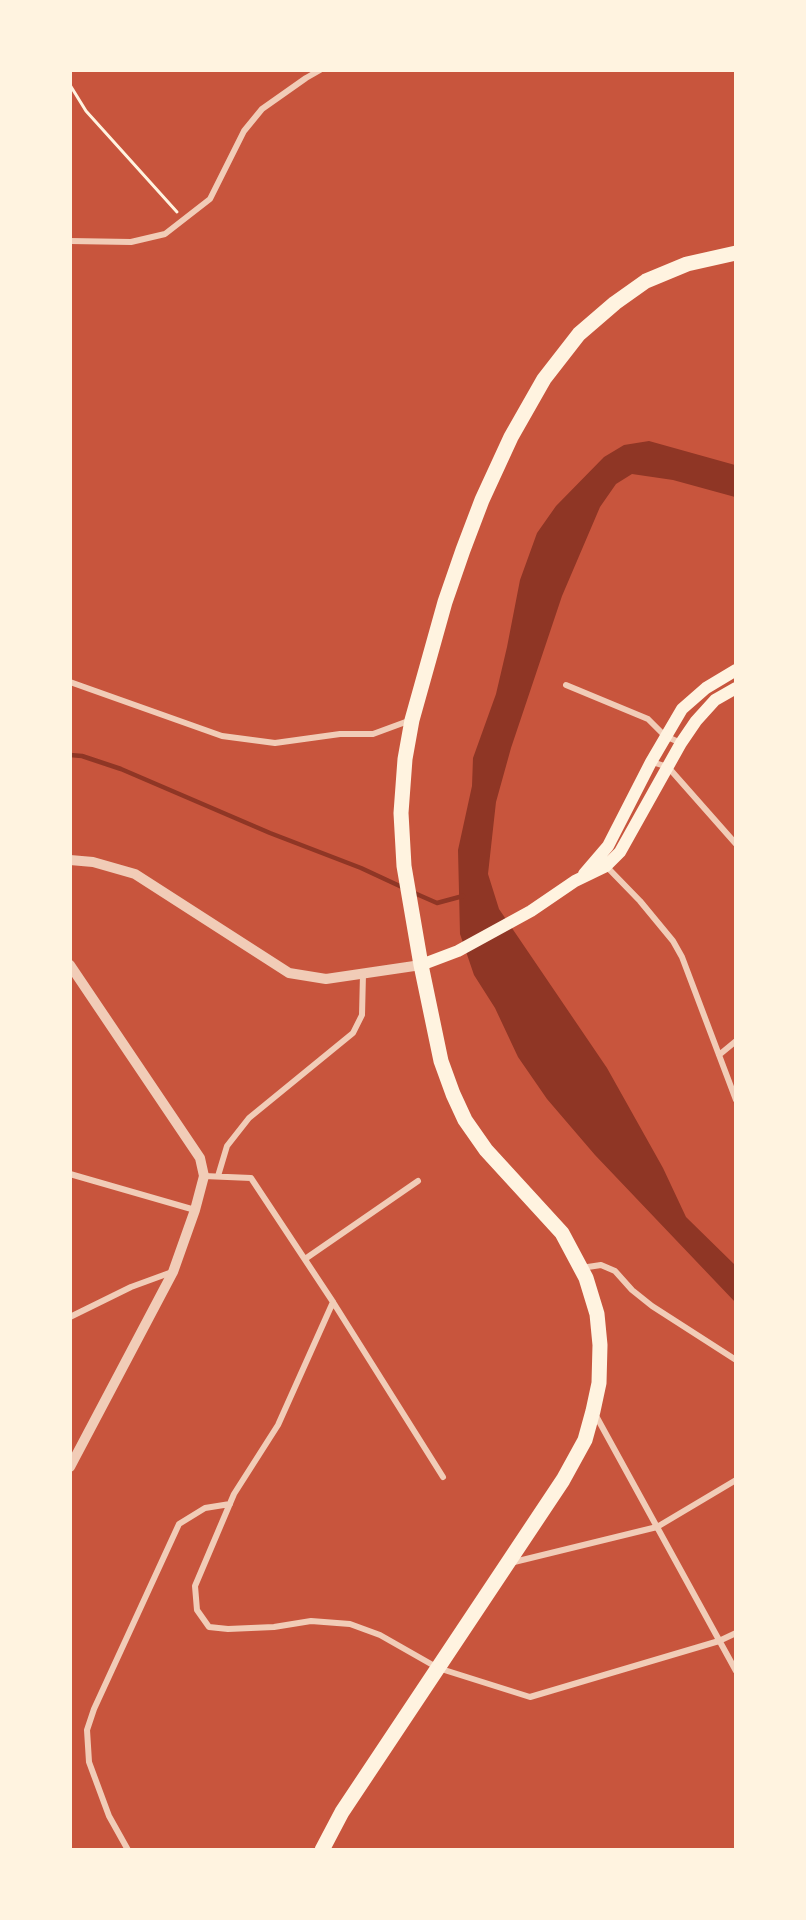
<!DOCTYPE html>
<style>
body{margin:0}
#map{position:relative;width:806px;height:1920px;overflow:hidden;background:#c8553d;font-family:Inter,sans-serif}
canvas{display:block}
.frame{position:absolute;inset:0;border:72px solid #fff3e0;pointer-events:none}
</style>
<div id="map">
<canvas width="806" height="1920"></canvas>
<div class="frame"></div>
</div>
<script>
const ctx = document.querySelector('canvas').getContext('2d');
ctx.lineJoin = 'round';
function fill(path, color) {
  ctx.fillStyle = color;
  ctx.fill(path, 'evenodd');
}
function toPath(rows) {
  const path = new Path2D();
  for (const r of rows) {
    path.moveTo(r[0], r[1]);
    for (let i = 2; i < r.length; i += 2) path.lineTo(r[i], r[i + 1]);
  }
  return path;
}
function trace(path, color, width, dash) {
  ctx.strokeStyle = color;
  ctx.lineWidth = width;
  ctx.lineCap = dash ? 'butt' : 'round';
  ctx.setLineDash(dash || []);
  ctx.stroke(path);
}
const water = toPath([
 [649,441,735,465,735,497,673,480,632,474,616,484,600,507,562,596,511,748,496,802,488,874,499,909,607,1068,663,1168,686,1217,735,1265,735,1302,595,1155,547,1099,518,1057,495,1008,474,975,460,934,458,850,472,786,473,758,496,694,507,647,520,580,537,533,556,506,604,457,624,445]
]);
const stream = toPath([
 [70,755,82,756,121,769,270,833,361,868,404,888],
 [412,892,437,903,463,896]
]);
const path = toPath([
 [70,85,86,111,177,212]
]);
const minor = toPath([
 [70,241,131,242,165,234,210,199,244,131,262,109,306,78,320,70],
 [70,682,222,736,275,743,340,734,373,734,411,720],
 [566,685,648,719,665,736,681,743],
 [652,762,668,767,736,844],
 [606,866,640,901,673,941,682,957,736,1100],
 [719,1055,736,1041],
 [70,1174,195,1210],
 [204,1176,251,1178,333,1302,443,1477],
 [218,1176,227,1146,249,1118,353,1033,362,1015,363,974],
 [305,1259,418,1181],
 [581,1268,601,1265,615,1271,632,1290,652,1306,736,1360],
 [333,1302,278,1425,234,1494,195,1586,197,1610,209,1627,228,1629,274,1627,311,1621,350,1624,380,1635,438,1668,530,1697,719,1641,736,1633],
 [70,1317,131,1287,172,1272],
 [595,1414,736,1671],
 [510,1563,657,1527,736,1480],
 [128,1850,109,1816,89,1762,87,1730,94,1709,179,1524,205,1508,230,1504]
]);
const tertiary = toPath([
 [70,860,93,862,135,874,289,973,326,979,421,965],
 [70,965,200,1158,204,1176,195,1210,173,1272,70,1467]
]);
const secondary = toPath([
 [584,874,608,846,651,762,682,709,706,688,736,670],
 [421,965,458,951,531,911,575,881,606,866,620,852,681,743,696,721,715,700,736,688]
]);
const trunk = toPath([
 [322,1850,342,1812,563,1480,585,1440,593,1411,599,1383,600,1345,597,1314,586,1278,562,1233,486,1150,465,1120,453,1094,441,1061,421,965,404,866,401,813,405,759,412,720,445,602,463,550,482,500,511,437,544,379,579,334,615,303,646,281,687,264,736,253]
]);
fill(water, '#8f3625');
trace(stream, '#8f3625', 4.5);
trace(path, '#fff3e0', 3);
trace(minor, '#f1ccb7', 6);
trace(tertiary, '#f1ccb7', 10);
trace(secondary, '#fff3e0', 12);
trace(trunk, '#fff3e0', 15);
</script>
